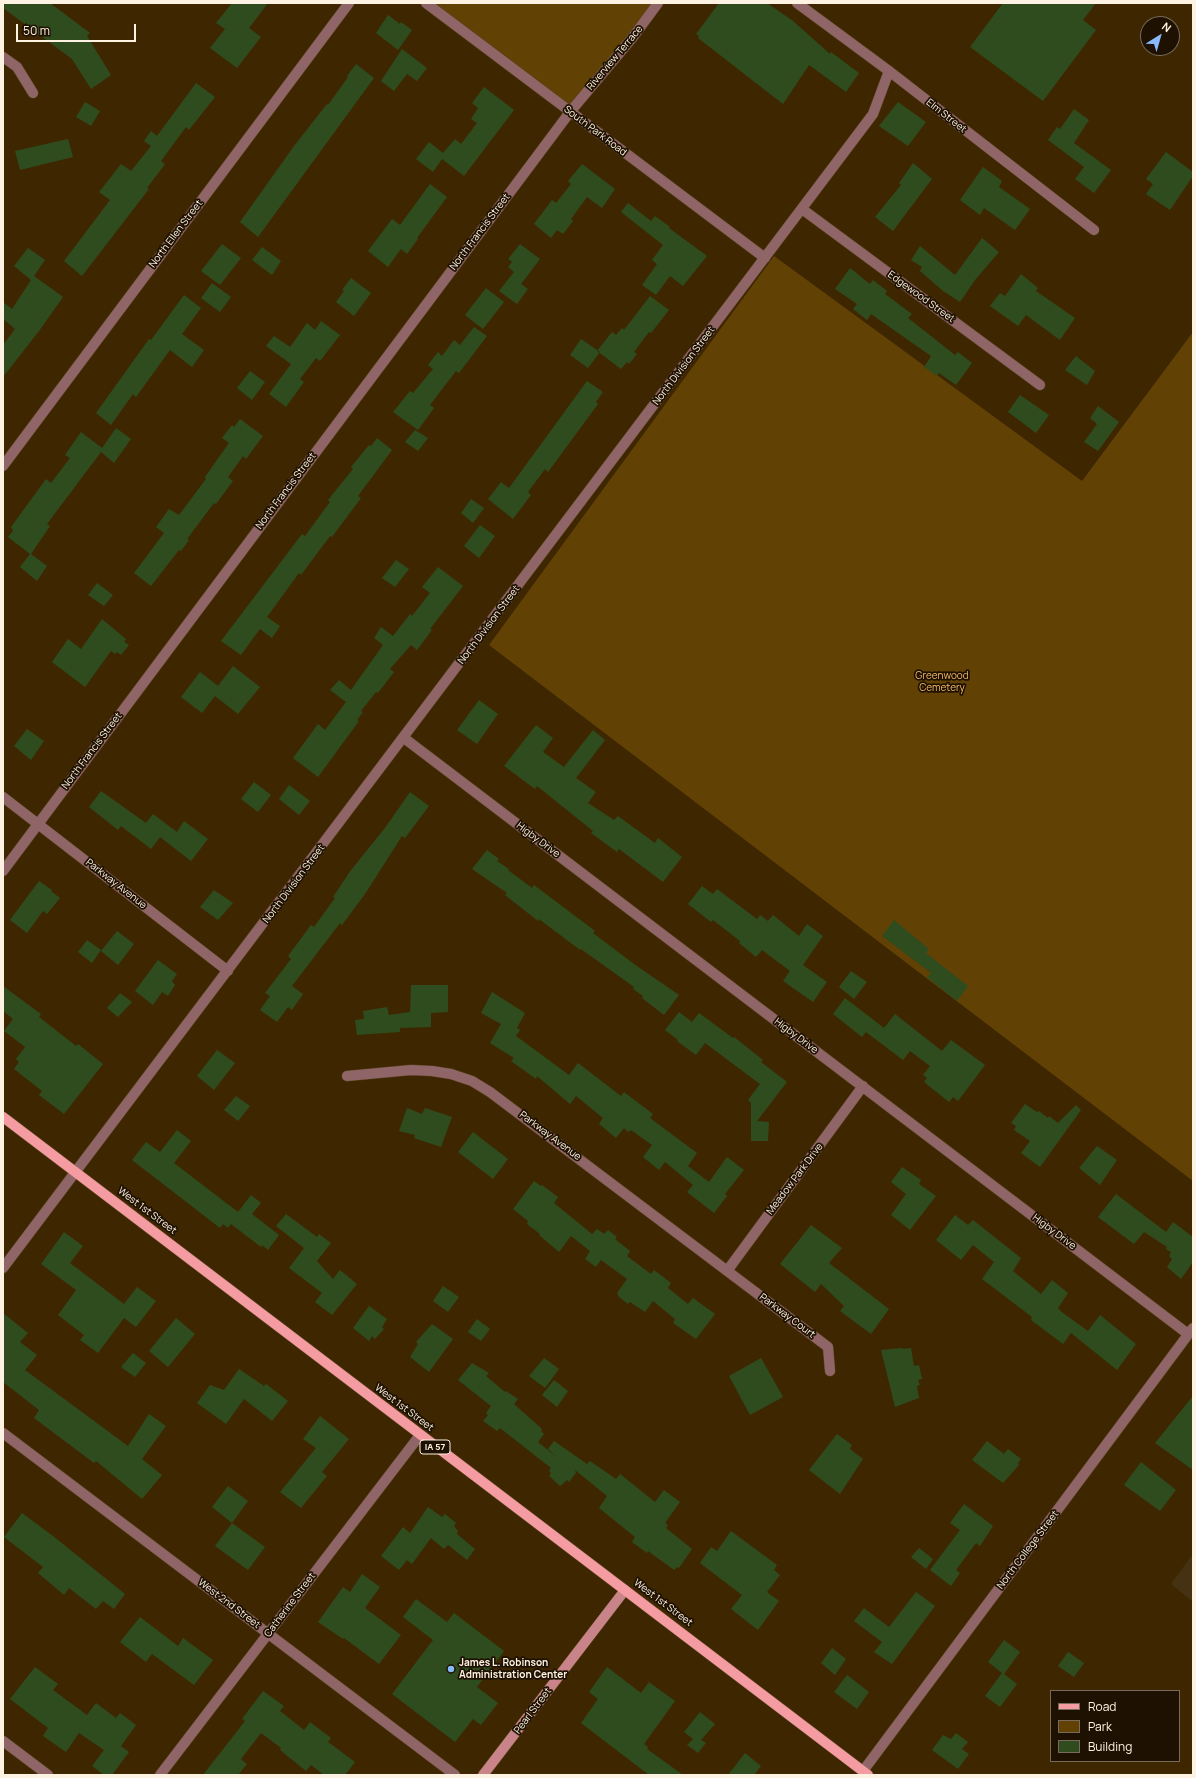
<!DOCTYPE html>
<style>
body{margin:0}
#map{position:relative;width:1196px;height:1778px;overflow:hidden;background:#3e2700;font-family:Manrope,sans-serif}
canvas{display:block}
.frame{position:absolute;inset:0;border:4px solid #fef2e3;pointer-events:none}
.legend{position:absolute;left:1050px;top:1690px;width:130px;height:72px;box-sizing:border-box;background:#1e1101;border:1px solid #786b5b;margin:0;padding:5px 7px;list-style:none;font-size:12px;color:#fef2e3}
.legend li{display:flex;align-items:center;gap:8px;height:20px}
.legend b{width:20px;border:1px solid #786b5b}
.north{position:absolute;left:1140px;top:16px;width:40px;height:40px;box-sizing:border-box;background:#1e1101;border:1px solid #786b5b;border-radius:50%;rotate:37deg;font-size:11px;font-weight:700;line-height:16px;text-align:center;color:#fef2e3}
.north::after{content:'';display:block;margin:auto;width:14px;height:18px;background:#88bafc;clip-path:polygon(50% 0,100% 100%,50% 72%,0 100%)}
.scale{position:absolute;left:16px;top:24px;width:120px;height:18px;box-sizing:border-box;border:2px solid #fef2e3;border-top:0;padding-left:5px;font-size:12px;line-height:14px;white-space:nowrap;color:#fef2e3;-webkit-text-stroke:3px #1e1101;paint-order:stroke}
</style>
<div id="map">
<canvas width="1196" height="1778"></canvas>
<div class="frame"></div>
<ul class="legend">
<li><b style="height:5px;background:#f49ca2"></b>Road</li>
<li><b style="height:11px;background:#624104"></b>Park</li>
<li><b style="height:11px;background:#2f4c1f"></b>Building</li>
</ul>
<div class="north">N</div>
<div class="scale">50 m</div>
</div>
<script>
const ctx = document.querySelector('canvas').getContext('2d');
ctx.lineJoin = 'round';
function fill(path, color) {
  ctx.fillStyle = color;
  ctx.fill(path, 'evenodd');
}
function toPath(rows) {
  const path = new Path2D();
  for (const r of rows) {
    path.moveTo(r[0], r[1]);
    for (let i = 2; i < r.length; i += 2) path.lineTo(r[i], r[i + 1]);
  }
  return path;
}
function trace(path, color, width, dash) {
  ctx.strokeStyle = color;
  ctx.lineWidth = width;
  ctx.lineCap = dash ? 'butt' : 'round';
  ctx.setLineDash(dash || []);
  ctx.stroke(path);
}
function write(font, color, halo, rows, align = 'center') {
  ctx.font = font + ' Manrope,sans-serif';
  ctx.lineWidth = 3.5;
  ctx.setLineDash([]);
  ctx.textBaseline = 'middle';
  ctx.strokeStyle = halo;
  ctx.fillStyle = color;
  for (const [text, x, y, turn = 0] of rows) {
    ctx.save();
    ctx.translate(x, y);
    ctx.rotate((+turn || 0) * Math.PI / 180);
    ctx.textAlign = isNaN(turn) ? turn : align;
    if (halo) ctx.strokeText(text, 0, 0);
    ctx.fillText(text, 0, 0);
    ctx.restore();
  }
}
const built = toPath([
 [1193,1554,1193,1602,1171,1584]
]);
const green = toPath([
 [426,3,657,3,570,112],
 [774,256,1082,481,1193,332,1193,1181,489,645]
]);
const building = toPath([
 [3,3,50,3,90,33,87,36,111,75,91,89,72,59,3,8],
 [232,3,268,3,249,28,261,37,237,68,210,48,225,29,216,23],
 [719,3,767,3,793,21,830,54,831,52,859,73,846,92,809,65,783,104,698,38,699,36,696,34],
 [1003,3,1096,3,1083,20,1096,30,1043,101,970,47],
 [388,15,400,24,401,22,412,30,398,50,376,33],
 [402,49,427,68,417,81,407,74,394,91,381,81],
 [356,64,374,78,258,237,240,222,294,146,327,104,328,105,348,77,347,76],
 [196,83,215,97,189,130,186,127,161,161,165,164,147,188,149,189,82,276,64,261,110,200,99,192,121,164,131,171,151,146,144,141,151,131,157,136],
 [484,87,514,110,464,176,442,159,433,172,416,159,429,142,443,153,455,139,461,144,477,123,471,119,478,108,472,103],
 [85,102,100,111,91,126,76,117],
 [898,102,926,122,908,146,879,126],
 [1074,109,1089,120,1074,143,1111,170,1094,193,1075,179,1084,167,1048,140,1057,127,1060,129],
 [68,139,73,157,20,170,15,151],
 [1166,152,1193,172,1193,176,1170,210,1146,194,1153,184,1146,179],
 [913,163,932,179,893,231,875,217,901,185,899,183],
 [582,164,615,189,602,208,587,197,571,219,573,221,563,234,557,230,551,238,534,224,552,200,556,203,571,184,568,181],
 [983,167,1002,181,999,187,1030,209,1015,230,984,208,980,215,960,200],
 [430,184,447,197,417,238,418,239,407,254,401,249,388,267,368,251,392,219,400,225],
 [628,203,651,221,655,216,670,227,669,228,707,256,683,286,670,276,656,295,642,285,657,264,652,260,663,245,621,212],
 [982,238,999,252,975,280,960,302,943,291,920,271,922,267,911,260,920,246,955,275],
 [222,244,241,258,220,285,201,271],
 [520,244,540,259,521,284,528,289,517,304,499,291,514,272,508,267,512,262,508,259],
 [262,247,281,261,272,275,252,260],
 [28,248,45,260,34,276,63,297,39,331,3,377,3,345,15,329,3,319,3,302,12,309,31,280,14,266],
 [850,268,870,284,873,280,887,291,885,294,912,314,908,318,955,355,958,352,972,363,956,385,939,373,937,376,924,367,931,356,871,314,867,320,853,309,857,304,835,289],
 [1021,274,1038,288,1036,291,1075,318,1060,340,1026,315,1018,326,990,306,1000,293,1005,296],
 [351,278,371,293,354,316,336,302,344,291,342,290],
 [212,283,231,297,220,312,201,298],
 [486,288,504,302,483,329,465,315],
 [184,295,201,308,182,334,204,350,192,367,170,350,136,397,133,394,111,425,96,413,149,339,151,340],
 [650,296,669,310,651,333,649,332,634,352,637,354,629,364,627,362,621,369,597,351,612,332,616,335,622,328,624,330],
 [321,321,340,335,320,361,316,358,300,379,304,382,286,407,269,394,291,364,266,346,274,336,290,347,307,323,315,330],
 [474,327,487,336,459,373,456,371,430,405,434,408,418,430,393,412,410,391,413,393,433,369,428,365,438,352,442,356,454,340,460,345],
 [581,339,600,352,588,368,570,355],
 [1076,356,1095,371,1087,385,1065,370],
 [250,371,265,382,252,400,237,388],
 [587,381,603,392,596,402,598,404,548,472,545,469,528,492,531,495,513,519,488,499,501,482,509,488],
 [1020,395,1049,415,1036,433,1008,412],
 [1098,406,1119,422,1098,451,1084,442,1097,424,1090,418],
 [240,419,263,436,246,459,243,456,228,477,233,481,216,504,214,503,187,539,189,540,181,551,179,550,151,586,134,573,164,533,156,527,169,509,179,515,206,479,205,477,229,443,222,438,232,425,234,427],
 [116,428,131,439,114,463,101,452,47,524,50,526,31,554,47,566,37,581,20,567,30,554,8,537,13,531,11,527,46,479,51,483,70,458,65,455,81,432,102,448],
 [415,430,428,438,418,451,405,442],
 [377,438,392,450,358,496,361,498,332,537,330,536,301,575,299,573,267,617,280,626,272,638,260,629,241,655,221,641,302,534,305,536,330,502,328,500,353,469,351,467,369,445,371,446],
 [471,499,484,508,473,523,461,513],
 [480,525,495,536,479,558,464,546],
 [396,560,409,569,395,587,382,578],
 [438,567,463,586,430,629,432,630,417,650,411,645,390,669,394,672,378,693,376,692,361,711,363,712,357,720,359,721,318,777,293,758,318,724,325,730,346,702,330,690,339,680,351,690,383,645,374,638,381,627,393,636,410,614,412,616,430,593,422,587],
 [97,583,113,595,104,606,88,595],
 [102,619,126,639,124,642,129,645,121,655,117,652,115,654,111,651,85,687,52,662,68,639,81,649],
 [233,666,260,687,238,714,215,696,202,713,181,697,200,672,218,686],
 [479,700,498,714,477,744,457,730],
 [536,725,553,738,543,752,564,767,593,730,605,740,576,778,596,792,588,803,614,820,618,816,655,843,658,838,682,857,663,882,619,849,617,852,591,833,593,831,537,786,535,789,504,766],
 [27,729,44,741,31,760,14,746],
 [254,782,271,795,258,812,241,799],
 [289,785,310,801,299,815,279,799],
 [101,791,146,823,153,814,177,832,184,821,208,839,191,861,160,837,151,849,121,826,118,830,89,807],
 [410,792,429,806,405,838,402,836,365,894,342,925,340,923,292,986,303,994,292,1010,288,1007,277,1022,260,1010,270,996,265,993,291,959,288,956,311,925,314,927,335,898,333,897,351,870,385,828],
 [487,850,499,859,497,861,509,869,508,870,532,888,534,885,595,931,593,933,634,964,679,995,664,1015,642,998,643,996,633,989,634,987,581,949,580,950,539,919,538,921,505,895,507,893,472,869],
 [39,881,52,890,51,891,60,898,47,914,43,911,27,933,10,920],
 [702,886,713,894,717,889,757,919,760,915,768,921,773,915,799,936,807,924,823,936,803,965,827,982,813,1002,783,981,790,971,762,950,756,957,739,943,740,941,713,920,711,922,688,904],
 [214,890,233,903,218,920,200,907],
 [894,920,929,949,926,953,968,986,957,1001,927,977,931,973,882,936],
 [117,931,134,944,118,965,101,951],
 [87,940,101,950,92,963,78,952],
 [158,960,177,974,172,981,175,985,168,996,162,992,153,1005,135,991],
 [851,971,867,982,854,999,839,987],
 [411,985,448,985,448,1012,431,1013,431,1027,400,1028,400,1032,357,1035,355,1020,364,1019,363,1011,387,1007,389,1015,410,1012],
 [3,986,41,1014,39,1017,76,1046,78,1044,103,1064,64,1114,39,1095,42,1091,14,1069,19,1062,16,1059,25,1047,4,1031,13,1019,3,1011],
 [492,992,525,1013,517,1028,520,1030,516,1036,569,1075,578,1063,621,1096,624,1092,653,1114,650,1118,697,1153,688,1166,709,1182,727,1157,744,1170,725,1194,727,1196,714,1213,687,1192,693,1185,665,1162,659,1170,643,1157,652,1145,631,1130,628,1132,624,1128,616,1138,599,1124,603,1118,576,1096,570,1104,537,1076,536,1079,511,1061,514,1058,490,1043,501,1024,481,1013],
 [120,993,132,1002,118,1017,107,1008],
 [845,998,884,1028,895,1014,942,1051,951,1040,985,1065,958,1101,953,1097,949,1102,924,1082,927,1078,923,1075,930,1066,910,1051,903,1060,866,1032,862,1037,833,1014],
 [679,1012,692,1022,699,1013,733,1038,734,1037,763,1060,761,1062,787,1082,757,1121,769,1122,768,1141,751,1141,751,1103,748,1100,760,1084,705,1043,696,1055,677,1041,678,1040,665,1030],
 [217,1050,235,1063,214,1090,197,1076],
 [236,1096,250,1106,238,1121,224,1110],
 [1025,1104,1037,1112,1039,1111,1048,1118,1049,1116,1058,1123,1076,1105,1081,1110,1040,1167,1021,1153,1030,1141,1014,1130,1016,1126,1011,1123],
 [407,1108,422,1114,425,1108,452,1117,441,1147,414,1138,415,1135,399,1131],
 [177,1130,191,1141,174,1163,238,1212,251,1195,261,1203,252,1214,279,1235,268,1250,262,1245,261,1247,231,1224,228,1228,223,1224,220,1228,132,1160,146,1142,160,1152],
 [473,1132,508,1159,493,1179,458,1152],
 [1097,1146,1117,1160,1100,1185,1079,1168],
 [902,1167,921,1180,919,1184,936,1196,910,1230,891,1215,906,1194,891,1182],
 [534,1181,541,1186,542,1185,558,1197,554,1203,592,1234,597,1229,604,1234,608,1230,617,1237,615,1239,630,1251,627,1256,651,1274,654,1270,671,1283,668,1288,688,1304,693,1298,715,1314,696,1339,673,1323,675,1319,653,1301,645,1312,630,1302,628,1304,618,1296,618,1294,617,1293,627,1279,601,1260,596,1267,585,1259,590,1251,571,1236,559,1252,539,1235,540,1234,527,1224,528,1221,513,1209],
 [1116,1194,1166,1232,1173,1222,1193,1237,1193,1262,1181,1279,1167,1267,1172,1259,1169,1256,1171,1252,1166,1249,1167,1247,1144,1232,1134,1244,1098,1217],
 [286,1214,317,1237,319,1234,331,1243,317,1261,333,1279,340,1270,357,1284,332,1315,315,1302,322,1293,289,1268,304,1248,276,1226],
 [955,1215,968,1225,973,1220,1021,1258,1013,1271,1041,1294,1052,1280,1068,1293,1058,1308,1063,1313,1088,1331,1100,1315,1136,1344,1117,1370,1071,1333,1063,1344,1031,1320,1032,1317,982,1279,994,1262,973,1245,961,1260,936,1240],
 [811,1225,842,1248,829,1263,889,1309,871,1334,840,1311,844,1306,821,1284,815,1292,780,1264],
 [64,1232,83,1246,70,1263,124,1304,137,1287,156,1301,136,1327,124,1318,98,1353,80,1340,84,1335,58,1315,76,1290,41,1264],
 [443,1286,459,1297,448,1312,433,1301],
 [369,1306,387,1319,382,1327,384,1329,375,1339,372,1336,369,1341,353,1328],
 [3,1313,28,1333,20,1342,37,1355,25,1370,128,1446,149,1414,166,1426,142,1459,162,1475,142,1499,96,1461,94,1463,34,1418,39,1410,3,1382],
 [176,1318,195,1334,168,1367,149,1351],
 [477,1319,490,1329,481,1341,468,1332],
 [432,1324,453,1339,429,1372,410,1357,418,1344,416,1342],
 [902,1348,903,1349,911,1348,914,1366,919,1365,922,1379,918,1380,920,1385,917,1386,919,1398,895,1407,881,1350],
 [133,1353,146,1363,135,1377,121,1367],
 [544,1358,559,1369,545,1388,529,1376],
 [761,1358,783,1397,750,1415,729,1376],
 [472,1363,489,1373,486,1376,505,1392,506,1391,518,1399,514,1404,542,1429,541,1431,544,1434,538,1442,559,1459,548,1449,554,1441,587,1464,590,1461,616,1479,620,1474,655,1502,664,1490,680,1502,665,1523,668,1525,666,1528,692,1549,679,1568,677,1567,674,1570,648,1551,647,1553,632,1542,635,1537,599,1508,607,1496,575,1470,576,1473,569,1482,567,1480,560,1486,549,1476,551,1473,549,1471,551,1468,500,1428,497,1431,483,1421,488,1415,486,1413,491,1406,458,1380],
 [239,1369,264,1386,266,1384,288,1401,272,1421,244,1399,226,1424,197,1403,210,1385,224,1390],
 [554,1380,568,1391,557,1407,542,1395],
 [1193,1396,1193,1470,1155,1443],
 [320,1416,349,1439,322,1472,327,1476,301,1508,280,1492,316,1448,303,1439],
 [837,1434,852,1445,850,1449,863,1459,840,1494,809,1470],
 [987,1441,1004,1454,1008,1449,1021,1459,1018,1463,1019,1465,1003,1483,972,1460],
 [1141,1462,1176,1490,1160,1511,1124,1485],
 [228,1486,248,1501,232,1523,212,1507],
 [964,1504,993,1526,980,1546,976,1543,956,1570,960,1573,951,1586,930,1570,960,1530,950,1523],
 [428,1507,442,1517,445,1514,456,1523,454,1526,458,1531,457,1534,475,1549,467,1560,448,1545,444,1549,431,1538,412,1564,407,1560,399,1570,381,1556,403,1527,410,1533],
 [22,1513,53,1536,125,1594,114,1609,103,1601,96,1609,69,1588,64,1595,38,1573,43,1567,4,1537],
 [232,1523,265,1547,248,1570,215,1546],
 [731,1531,777,1565,774,1570,780,1575,767,1592,779,1601,758,1630,731,1609,742,1595,700,1563,711,1547,717,1551],
 [919,1548,933,1559,926,1569,911,1557],
 [362,1574,380,1587,365,1608,401,1635,379,1664,344,1638,343,1639,318,1622,343,1587,350,1592],
 [916,1592,935,1606,892,1664,874,1652,882,1642,854,1621,864,1608,889,1627],
 [416,1599,447,1622,454,1613,504,1651,477,1687,498,1703,481,1725,473,1719,455,1742,392,1694,433,1640,403,1617],
 [140,1617,178,1646,183,1638,213,1660,194,1685,152,1654,146,1662,120,1642],
 [1004,1640,1020,1652,1004,1674,1017,1684,1000,1707,985,1696,1002,1673,988,1662],
 [832,1648,846,1659,835,1675,821,1663],
 [1068,1652,1084,1663,1074,1677,1058,1666],
 [35,1667,58,1684,53,1690,87,1715,96,1703,116,1718,120,1713,136,1725,121,1746,129,1752,112,1775,104,1775,92,1766,104,1750,79,1733,66,1752,43,1736,48,1728,10,1699],
 [607,1667,641,1693,649,1682,675,1701,644,1744,648,1747,647,1749,683,1775,649,1775,581,1723,598,1699,589,1692],
 [847,1675,869,1692,857,1709,834,1692],
 [263,1691,284,1706,280,1711,304,1730,310,1722,331,1738,328,1742,355,1762,345,1775,324,1775,311,1765,306,1771,280,1750,281,1748,261,1733,241,1759,247,1764,238,1775,203,1775,245,1721,242,1719],
 [700,1712,715,1724,701,1740,706,1743,698,1753,687,1745,693,1739,684,1732],
 [956,1733,968,1742,962,1749,969,1754,958,1769,932,1750,943,1735,951,1739],
 [745,1753,761,1766,754,1775,728,1775]
]);
const street = toPath([
 [426,3,765,258],
 [797,3,889,71,1094,230],
 [3,57,17,67,33,93],
 [802,209,1040,385],
 [3,466,349,3],
 [404,738,1188,1334],
 [3,797,228,971],
 [3,871,570,112,633,37,658,3],
 [347,1076,411,1070,432,1071,451,1074,472,1081,490,1092,828,1347,830,1371],
 [3,1268,873,114,889,71],
 [727,1271,863,1086],
 [3,1433,455,1775],
 [3,1741,48,1775],
 [863,1771,1193,1328],
 [160,1775,420,1435]
]);
const secondary = toPath([
 [483,1775,625,1590]
]);
const primary = toPath([
 [3,1117,868,1775]
]);
const markers = [
 [451,1669,4,"#88bafc"]
];
const shields = [
 [435,1447,30]
];
const shieldNames = [
 ["IA 57",435,1447]
];
const streetNames = [
 ["Riverview Terrace",615,58,-50],
 ["Elm Street",946,116,38],
 ["South Park Road",595,131,37],
 ["North Francis Street",480,232,-53],
 ["North Ellen Street",176,234,-53],
 ["Edgewood Street",921,297,36],
 ["North Division Street",684,366,-53],
 ["North Francis Street",286,491,-53],
 ["North Division Street",489,625,-53],
 ["North Francis Street",92,751,-53],
 ["Higby Drive",538,840,37],
 ["Parkway Avenue",116,884,38],
 ["North Division Street",294,884,-53],
 ["Higby Drive",796,1036,37],
 ["Parkway Avenue",550,1136,37],
 ["Meadow Park Drive",795,1179,-53],
 ["West 1st Street",147,1211,37],
 ["Higby Drive",1054,1232,37],
 ["Parkway Court",787,1316,37],
 ["West 1st Street",404,1408,37],
 ["North College Street",1028,1550,-53],
 ["West 1st Street",663,1603,37],
 ["West 2nd Street",229,1604,37],
 ["Catherine Street",290,1605,-53],
 ["Pearl Street",533,1711,-53]
];
const parkNames = [
 ["Greenwood",942,676],
 ["Cemetery",942,688]
];
const poiNames = [
 ["James L. Robinson",459,1663],
 ["Administration Center",459,1675]
];
fill(built, '#453213');
fill(green, '#624104');
fill(building, '#2f4c1f');
trace(street, '#594320', 11);
trace(secondary, '#594320', 11);
trace(primary, '#594320', 11);
trace(street, '#906567', 10);
trace(secondary, '#c88489', 10);
trace(primary, '#f49ca2', 10);
for (const [x, y, r, color] of markers) {
  const dot = new Path2D();
  dot.arc(x, y, r, 0, 2 * Math.PI);
  ctx.fillStyle = color;
  ctx.fill(dot);
  trace(dot, '#1e1101', 1.5);
}
for (const [x, y, w] of shields) {
  const box = new Path2D();
  box.roundRect(x - w / 2, y - 7, w, 14, 3);
  ctx.fillStyle = '#1e1101';
  ctx.fill(box);
  trace(box, '#fef2e3', 1);
}
write('bold 9px', '#fef2e3', null, shieldNames);
write('10px', '#fef2e3', '#1e1101', streetNames);
write('10px', '#f7bd67', '#1e1101', parkNames);
write('bold 10px', '#fef2e3', '#1e1101', poiNames, 'left');
</script>
